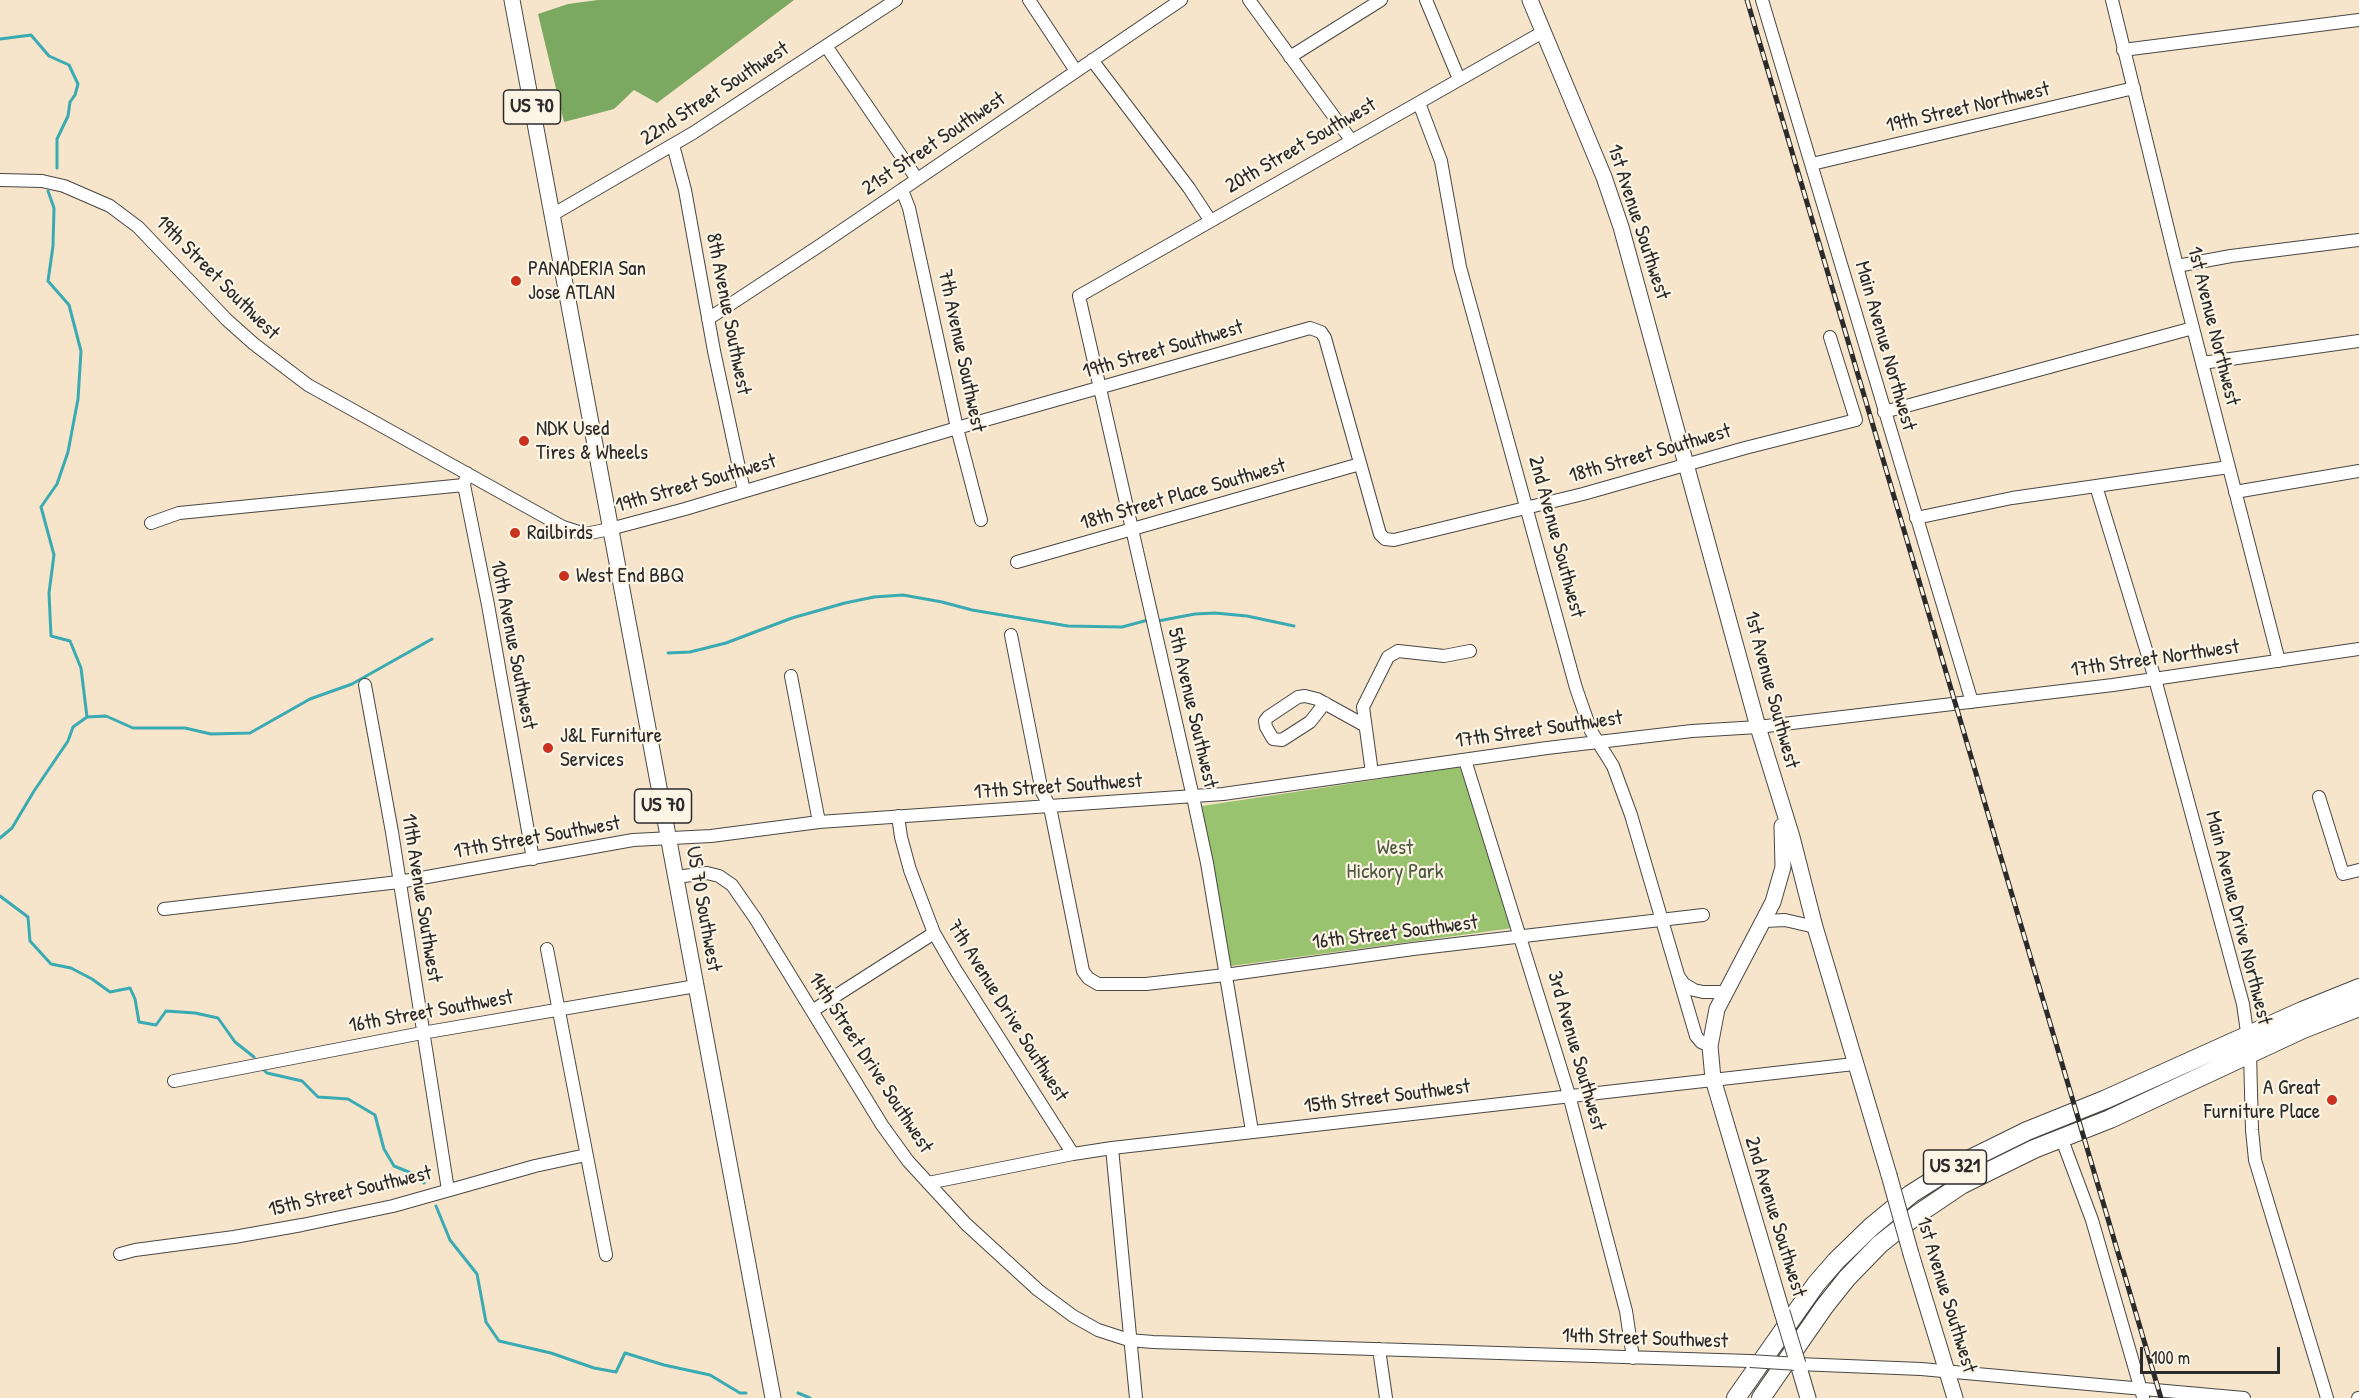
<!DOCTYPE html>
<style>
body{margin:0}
#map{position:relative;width:2359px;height:1398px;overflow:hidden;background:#f6e4cb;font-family:"Patrick Hand",sans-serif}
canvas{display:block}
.scale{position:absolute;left:2140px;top:1347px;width:140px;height:27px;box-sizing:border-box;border:3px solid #2b2b2b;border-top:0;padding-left:8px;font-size:18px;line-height:21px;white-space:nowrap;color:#2b2b2b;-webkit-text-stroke:4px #fcf5e5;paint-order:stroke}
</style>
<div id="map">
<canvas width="2359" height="1398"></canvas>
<div class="scale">100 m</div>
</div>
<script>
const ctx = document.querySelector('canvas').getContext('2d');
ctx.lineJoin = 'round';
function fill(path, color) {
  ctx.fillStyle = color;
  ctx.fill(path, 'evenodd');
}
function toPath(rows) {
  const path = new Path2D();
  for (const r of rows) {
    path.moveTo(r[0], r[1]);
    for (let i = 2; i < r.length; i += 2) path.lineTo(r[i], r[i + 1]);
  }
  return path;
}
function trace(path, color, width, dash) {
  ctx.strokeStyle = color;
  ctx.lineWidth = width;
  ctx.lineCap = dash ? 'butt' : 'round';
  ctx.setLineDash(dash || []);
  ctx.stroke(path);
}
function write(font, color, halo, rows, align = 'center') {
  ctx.font = font + ' "Patrick Hand",sans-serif';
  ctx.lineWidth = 4.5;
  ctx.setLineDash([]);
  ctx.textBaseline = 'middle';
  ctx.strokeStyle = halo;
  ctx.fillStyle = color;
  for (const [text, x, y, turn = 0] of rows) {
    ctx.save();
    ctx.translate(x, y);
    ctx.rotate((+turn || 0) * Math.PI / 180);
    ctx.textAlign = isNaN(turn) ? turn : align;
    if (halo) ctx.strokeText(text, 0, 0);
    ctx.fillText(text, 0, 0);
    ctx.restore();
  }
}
const green = toPath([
 [1460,767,1513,928,1231,966,1202,806]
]);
const forest = toPath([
 [598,0,794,0,657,103,634,90,614,109,564,122,538,14,568,4]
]);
const stream = toPath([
 [0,39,31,35,49,56,69,65,78,84,75,95,70,102,68,116,57,139,57,168],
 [48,191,54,208,53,246,48,281,69,305,81,351,78,399,68,452,57,484,41,507,54,555,49,593,51,636,70,641,81,668,87,717],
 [1158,621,1195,614,1215,613,1247,616,1294,626],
 [668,653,690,652,726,643,792,618,845,603,874,597,903,595,942,602,972,610,1068,626,1122,627,1148,620],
 [87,717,106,716,133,728,185,728,211,734,250,733,310,699,352,684,432,639],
 [0,838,12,828,34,791,68,741,73,727,87,717],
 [0,896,28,917,30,941,51,964,71,968,92,979,110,992,130,988,135,999,139,1022,156,1025,166,1011,195,1013,218,1018,235,1042,254,1057],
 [264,1070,267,1073,302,1081,318,1097,348,1099,375,1115,384,1149,394,1166,421,1177,424,1183],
 [436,1206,450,1240,477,1274,486,1322,499,1341,551,1353,594,1368,616,1372,625,1353,664,1365,710,1375,740,1393,746,1393],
 [798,1393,810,1398]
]);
const minor = toPath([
 [1029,0,1076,71],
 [1249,0,1351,140],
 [1426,0,1459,79],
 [1762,0,1972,702],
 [2112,0,2177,266,2279,661],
 [826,46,917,179],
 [2123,50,2359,20],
 [1290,57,1381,0],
 [1092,60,1189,188,1210,220],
 [1419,103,1441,161,1460,267,1576,688,1591,731,1613,766,1631,815,1696,1036,1701,1042,1710,1046],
 [673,145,685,190,714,351,744,491],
 [1812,164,2134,88],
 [0,180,42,181,64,186,110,206,138,227,227,320,254,344,308,385,563,527,585,534,610,529,685,509,957,428,1310,328,1321,332,1325,338,1380,534,1385,539,1394,540,1583,494,1745,448,1856,420,1830,337],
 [902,190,909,208,957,428,981,520],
 [552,215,693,133,896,0],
 [2177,266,2231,256,2359,240],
 [708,319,819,246,1181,0],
 [2202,363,2359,341],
 [1884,412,2193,328],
 [467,473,464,485,488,605,533,859],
 [2096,486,2155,679,2243,1004,2250,1053,2252,1130,2255,1160,2327,1398],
 [2235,492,2359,471],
 [1916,518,2012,498,2229,467],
 [151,523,179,513,464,485],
 [1017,562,1360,464],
 [1011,635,1042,792,1050,807,1083,971,1088,978,1098,984,1146,984,1225,975,1413,949,1703,915],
 [791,676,819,822],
 [365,685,392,832,448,1190],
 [1325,703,1310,722,1282,740,1273,739,1266,727,1265,721,1268,717,1298,697,1305,696,1317,699,1364,725],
 [1465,760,1569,1095,1626,1311,1633,1358],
 [1372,773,1363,707,1388,657,1398,651,1444,656,1470,651],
 [2319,797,2343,874,2359,870],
 [898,816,901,837,910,870,934,933,955,969,1073,1154],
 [676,877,707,873,719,876,732,885,755,918,882,1125,908,1161,966,1224,1038,1290,1073,1316,1098,1330,1129,1340,1153,1342,1750,1361],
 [164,909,399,882,633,840,711,836,819,822,1223,794,1547,748,1692,731,1758,727,2113,685,2359,649],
 [1764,921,1785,920,1815,927],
 [547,949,606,1255],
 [1679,977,1684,984,1694,990,1703,992,1726,992],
 [812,1011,934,933],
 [174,1081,422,1033,696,986],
 [1252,1131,1207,863,1193,797,1079,296,1543,32],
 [2061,1137,2092,1220,2143,1397],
 [1112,1148,1136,1398],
 [928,1183,1073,1154,1112,1148,1854,1064],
 [120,1254,135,1250,234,1237,302,1225,393,1206,535,1166,586,1155],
 [1379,1349,1386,1398],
 [1798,1364,1921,1369,2244,1398],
 [2358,1398,2359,1398]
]);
const major = toPath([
 [512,0,773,1398],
 [1530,0,1604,177,1621,227,1758,727,1792,837,1815,927,1889,1175],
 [1911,1254,1955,1398],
 [1782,1312,1713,1079,1710,1046,1717,1009,1773,902,1783,867,1782,826],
 [1798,1364,1808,1398]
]);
const highway = toPath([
 [1736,1398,1816,1284,1836,1261,1871,1227,1911,1194,1954,1167,2027,1131,2104,1100,2302,1011,2359,988],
 [1761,1398,1824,1307,1847,1278,1880,1244,1918,1214,1961,1185,2034,1149,2110,1119,2303,1029,2359,1007]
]);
const rail = toPath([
 [1747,0,2161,1398]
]);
const minorBridge = toPath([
 [1750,1361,1798,1364]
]);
const majorBridge = toPath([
 [1889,1175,1911,1254],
 [1782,1312,1798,1364]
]);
const markers = [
 [516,281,6,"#c8321e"],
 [524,441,6,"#c8321e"],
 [515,533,6,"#c8321e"],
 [564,576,6,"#c8321e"],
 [548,748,6,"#c8321e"],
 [2332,1100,6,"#c8321e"]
];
const shields = [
 [532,107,57],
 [663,806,57],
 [1955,1167,63]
];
const shieldNames = [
 ["US 70",532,107],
 ["US 70",663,806],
 ["US 321",1955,1167]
];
const streetNames = [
 ["22nd Street Southwest",715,94,-33],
 ["19th Street Northwest",1968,108,-13],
 ["21st Street Southwest",934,144,-34],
 ["20th Street Southwest",1301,146,-30],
 ["1st Avenue Southwest",1638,222,72],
 ["19th Street Southwest",217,278,45],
 ["8th Avenue Southwest",728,314,79],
 ["1st Avenue Northwest",2213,326,76],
 ["Main Avenue Northwest",1885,346,74],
 ["19th Street Southwest",1163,350,-16],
 ["7th Avenue Southwest",961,351,78],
 ["18th Street Southwest",1650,454,-16],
 ["19th Street Southwest",696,484,-16],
 ["18th Street Place Southwest",1183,495,-16],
 ["2nd Avenue Southwest",1556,537,75],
 ["10th Avenue Southwest",513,645,79],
 ["17th Street Northwest",2155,659,-8],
 ["1st Avenue Southwest",1771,690,75],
 ["5th Avenue Southwest",1192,708,77],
 ["17th Street Southwest",1539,730,-8],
 ["17th Street Southwest",1058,787,-4],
 ["17th Street Southwest",537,838,-10],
 ["11th Avenue Southwest",421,898,81],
 ["US 70 Southwest",703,909,80],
 ["Main Avenue Drive Northwest",2238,918,76],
 ["16th Street Southwest",1395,933,-7],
 ["7th Avenue Drive Southwest",1007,1011,58],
 ["16th Street Southwest",431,1012,-10],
 ["3rd Avenue Southwest",1576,1051,74],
 ["14th Street Drive Southwest",870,1063,57],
 ["15th Street Southwest",1387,1097,-7],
 ["15th Street Southwest",350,1192,-13],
 ["2nd Avenue Southwest",1775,1217,73],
 ["1st Avenue Southwest",1946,1295,73],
 ["14th Street Southwest",1645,1339,2]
];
const poiNames = [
 ["PANADERIA San",528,269],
 ["Jose ATLAN",528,293],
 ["NDK Used",536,429],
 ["Tires & Wheels",536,453],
 ["Railbirds",527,533],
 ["West End BBQ",576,576],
 ["J&L Furniture",560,736],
 ["Services",560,760],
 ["A Great",2320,1088,"right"],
 ["Furniture Place",2320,1112,"right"]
];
const parkNames = [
 ["West",1395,848],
 ["Hickory Park",1395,872]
];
fill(green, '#9ac36f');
fill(forest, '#7ba962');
trace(stream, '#3aabb3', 3);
trace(minor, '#494743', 14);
trace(major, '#494743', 17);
trace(highway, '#494743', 20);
trace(minor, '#fff', 12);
trace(major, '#fff', 15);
trace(highway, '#fff', 18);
trace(rail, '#2b2b2b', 5);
trace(rail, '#fcf5e5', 3, [9]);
trace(minorBridge, '#494743', 14, []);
trace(majorBridge, '#494743', 17, []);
trace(minorBridge, '#fff', 12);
trace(majorBridge, '#fff', 15);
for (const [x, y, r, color] of markers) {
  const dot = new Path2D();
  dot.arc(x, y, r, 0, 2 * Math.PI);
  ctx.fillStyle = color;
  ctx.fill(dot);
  trace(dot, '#fcf5e5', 2);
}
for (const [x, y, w] of shields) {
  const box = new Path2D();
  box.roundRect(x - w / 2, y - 17, w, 34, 4.5);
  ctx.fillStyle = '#fcf5e5';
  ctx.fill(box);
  trace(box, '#2b2b2b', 1.5);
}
write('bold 20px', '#2b2b2b', null, shieldNames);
write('21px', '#2b2b2b', '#fcf5e5', streetNames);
write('21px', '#2b2b2b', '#fcf5e5', poiNames, 'left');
write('21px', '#4c593f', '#fcf5e5', parkNames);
</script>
